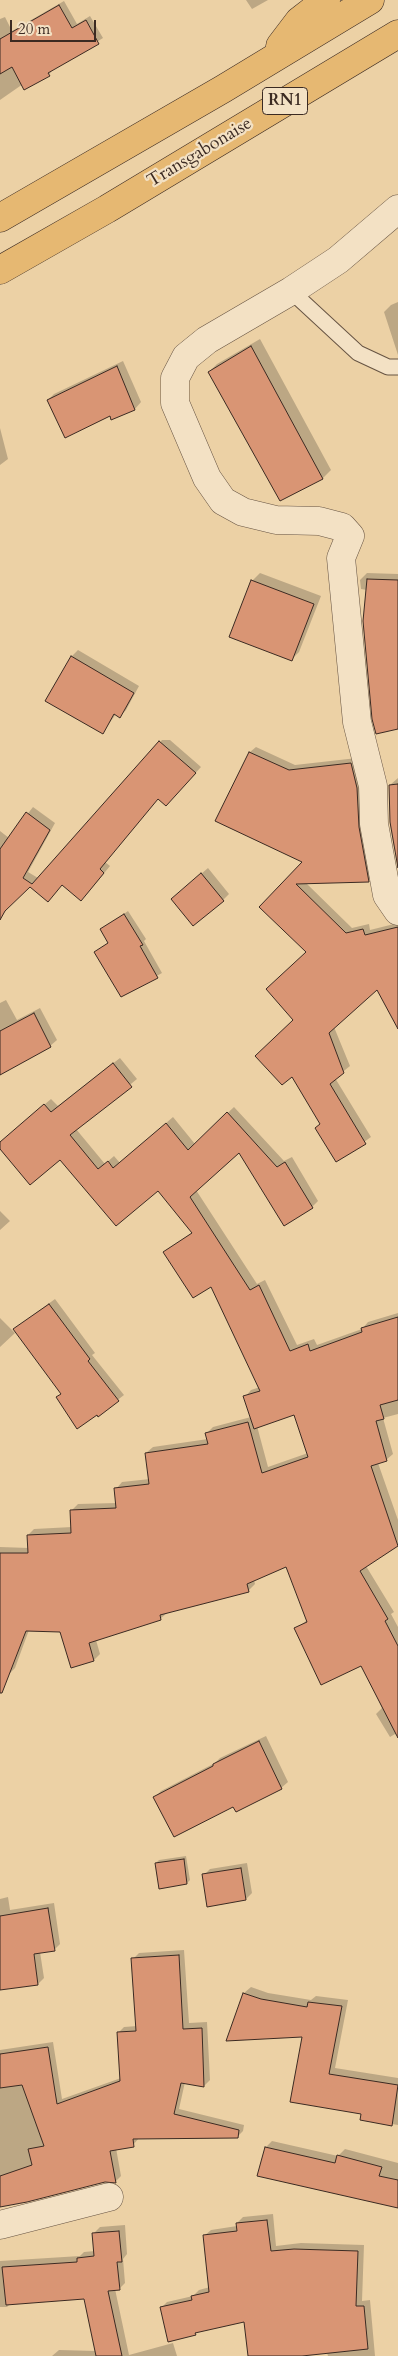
<!DOCTYPE html>
<style>
body{margin:0}
#map{position:relative;width:398px;height:2356px;overflow:hidden;background:#ecd1a5;font-family:Cardo,serif}
canvas{display:block}
.scale{position:absolute;left:10px;top:20px;width:86px;height:22px;box-sizing:border-box;border:2px solid #3b2a22;border-top:0;padding-left:6px;font-size:15px;line-height:18px;white-space:nowrap;color:#3b2a22;-webkit-text-stroke:4px #f3e1c4;paint-order:stroke}
</style>
<div id="map">
<canvas width="398" height="2356"></canvas>
<div class="scale">20 m</div>
</div>
<script>
const ctx = document.querySelector('canvas').getContext('2d');
ctx.lineJoin = 'round';
function fill(path, color) {
  ctx.fillStyle = color;
  ctx.fill(path, 'evenodd');
}
function toPath(rows) {
  const path = new Path2D();
  for (const r of rows) {
    path.moveTo(r[0], r[1]);
    for (let i = 2; i < r.length; i += 2) path.lineTo(r[i], r[i + 1]);
  }
  return path;
}
function trace(path, color, width, dash) {
  ctx.strokeStyle = color;
  ctx.lineWidth = width;
  ctx.lineCap = dash ? 'butt' : 'round';
  ctx.setLineDash(dash || []);
  ctx.stroke(path);
}
function write(font, color, halo, rows, align = 'center') {
  ctx.font = font + ' Cardo,serif';
  ctx.lineWidth = 4.5;
  ctx.setLineDash([]);
  ctx.textBaseline = 'middle';
  ctx.strokeStyle = halo;
  ctx.fillStyle = color;
  for (const [text, x, y, turn = 0] of rows) {
    ctx.save();
    ctx.translate(x, y);
    ctx.rotate((+turn || 0) * Math.PI / 180);
    ctx.textAlign = isNaN(turn) ? turn : align;
    if (halo) ctx.strokeText(text, 0, 0);
    ctx.fillText(text, 0, 0);
    ctx.restore();
  }
}
const shadow = toPath([
 [246,0,268,0,252,9],
 [64,1,77,24,90,16,103,38,53,69,49,75,23,84,0,100,0,19,5,17,12,31],
 [398,302,398,355,384,312,391,305],
 [260,339,331,470,323,478,281,500,209,372,217,364],
 [123,361,141,402,135,409,112,418,110,415,48,400,54,394],
 [0,428,8,459,0,465],
 [260,573,321,596,299,652,291,660,252,581],
 [367,573,398,574,398,728,367,590,361,589,360,580],
 [78,650,139,686,126,710,120,716,116,714,103,732,72,656],
 [162,740,170,740,201,767,172,799,158,798,105,862,110,866,87,894,81,900,62,884,30,885,0,903,0,831,9,838,33,807,55,823,28,872,38,878],
 [256,747,295,765,357,758,374,875,368,880,306,883,352,928,369,924,370,930,398,923,398,1027,377,988,334,1027,350,1066,335,1078,371,1137,337,1161,321,1123,295,1020,308,952,261,907,304,862,217,820,250,752],
 [398,778,398,861,390,785],
 [208,868,229,894,223,900,179,893],
 [128,911,146,939,144,941,162,973,122,995,95,953,109,942,101,930],
 [6,1000,17,1020,40,1008,57,1040,50,1046,0,1073,0,1003],
 [120,1058,137,1079,76,1129,105,1164,114,1156,120,1163,173,1117,195,1144,234,1107,284,1161,292,1157,318,1201,312,1207,239,1151,196,1190,257,1284,265,1280,297,1345,314,1339,317,1345,362,1329,368,1322,398,1313,398,1414,383,1418,393,1454,386,1460,378,1463,398,1520,398,1544,366,1566,394,1612,391,1614,398,1627,398,1736,395,1734,390,1737,376,1714,382,1708,362,1664,296,1629,307,1620,287,1566,254,1580,255,1584,248,1591,167,1613,160,1619,96,1640,100,1654,94,1660,61,1631,29,1630,15,1668,9,1674,0,1671,0,1547,29,1548,28,1535,34,1529,72,1527,71,1511,78,1504,117,1503,116,1489,122,1482,150,1479,146,1453,153,1447,208,1439,206,1434,213,1427,251,1417,245,1397,251,1390,260,1387,211,1285,164,1252,193,1232,158,1189,60,1158,0,1147,0,1143,5,1138,51,1099,58,1106],
 [295,1413,308,1453,268,1467,257,1426],
 [0,1211,10,1221,0,1230],
 [55,1299,95,1353,92,1355,124,1395,98,1415,58,1397,62,1393,14,1329],
 [0,1318,15,1333,0,1347],
 [266,1736,288,1782,281,1788,155,1797,161,1791,215,1763,220,1758],
 [186,1856,190,1880,187,1883,156,1863,159,1860],
 [247,1863,252,1893,246,1899,208,1905,204,1875,210,1869],
 [8,1897,10,1910,54,1903,60,1944,54,1950,40,1952,44,1978,38,1984,0,1989,0,1899],
 [184,1950,189,2023,207,2022,210,2080,204,2086,185,2082,179,2109,244,2125,243,2131,237,2137,139,2138,133,2145,116,2148,121,2176,115,2182,105,2181,0,2198,0,2050,53,2042,62,2099,121,2078,118,2033,124,2027,137,2026,133,1959,139,1953],
 [251,1987,268,1993,311,2000,316,1996,348,2000,335,2068,398,2078,398,2125,361,2119,362,2113,291,2101,303,2035,227,2040,244,1993],
 [272,2141,338,2156,345,2149,398,2163,398,2207,266,2147],
 [273,2214,276,2246,301,2243,364,2245,362,2301,370,2300,375,2356,328,2356,327,2353,295,2356,249,2356,245,2320,198,2331,195,2334,161,2308,167,2302,193,2296,199,2290,210,2287,204,2236,211,2230,237,2226,237,2223,243,2217],
 [125,2225,127,2254,123,2259,125,2283,119,2289,115,2289,129,2355,173,2343,177,2356,52,2356,59,2350,96,2351,85,2298,11,2303,7,2307,0,2307,0,2261,80,2256,84,2252,95,2251,94,2233,100,2227]
]);
const building = toPath([
 [59,5,72,28,86,20,99,44,48,73,50,76,24,90,12,67,0,74,0,39,59,5],
 [251,346,323,479,280,501,208,372,251,346],
 [117,366,135,410,111,420,110,416,65,438,47,400,117,366],
 [367,579,398,580,398,729,376,734,372,719,363,621,367,579],
 [251,580,314,604,292,661,229,637,251,580],
 [71,656,134,693,120,718,114,714,103,734,45,701,71,656],
 [159,741,196,773,166,806,158,799,100,869,104,873,81,901,62,885,48,902,30,887,5,911,0,920,0,849,26,812,50,830,23,878,32,884,159,741],
 [249,752,289,770,351,763,357,788,359,827,369,882,296,884,346,933,363,929,365,935,398,927,398,1029,377,990,329,1033,344,1073,330,1084,366,1144,336,1162,315,1128,320,1124,292,1077,282,1085,255,1056,293,1020,266,989,306,952,259,907,302,862,215,821,249,752],
 [398,784,398,868,390,822,389,785,398,784],
 [201,873,224,901,193,926,171,899,201,873],
 [124,914,143,945,140,946,158,978,121,997,94,952,108,943,100,929,124,914],
 [34,1013,51,1047,0,1075,0,1031,34,1013],
 [113,1063,132,1087,70,1135,98,1169,108,1161,113,1168,166,1123,188,1150,227,1112,277,1167,285,1162,313,1208,284,1226,239,1153,190,1197,250,1290,259,1285,290,1351,308,1344,310,1351,362,1332,361,1328,398,1317,398,1400,380,1405,384,1419,376,1421,387,1461,371,1466,398,1546,360,1571,388,1619,385,1621,398,1646,398,1738,361,1666,321,1685,294,1628,307,1622,286,1567,247,1584,249,1592,160,1615,161,1620,89,1643,94,1661,71,1668,60,1632,26,1631,2,1693,0,1693,0,1553,28,1553,27,1535,71,1533,70,1510,116,1508,114,1488,149,1484,145,1453,208,1444,205,1433,248,1422,262,1473,308,1457,294,1415,254,1429,243,1396,260,1391,211,1287,193,1298,163,1252,192,1233,158,1191,116,1226,60,1160,30,1185,0,1149,0,1142,44,1104,51,1112,113,1063],
 [49,1304,90,1359,88,1361,119,1401,98,1417,97,1415,77,1429,56,1397,61,1394,13,1329,49,1304],
 [259,1741,282,1789,236,1812,233,1807,174,1837,153,1797,213,1766,213,1764,259,1741],
 [184,1859,187,1884,159,1889,155,1863,184,1859],
 [241,1868,246,1900,207,1907,202,1874,241,1868],
 [48,1908,55,1951,34,1954,38,1985,0,1990,0,1916,48,1908],
 [179,1955,183,2029,202,2028,204,2087,181,2083,174,2114,239,2130,238,2138,133,2139,134,2147,110,2151,116,2183,105,2182,27,2202,0,2207,0,2176,32,2165,28,2149,44,2146,22,2085,0,2088,0,2054,48,2047,57,2104,120,2081,117,2032,136,2031,131,1958,179,1955],
 [243,1993,261,1999,307,2007,308,2002,342,2006,329,2074,398,2085,392,2126,360,2120,361,2114,290,2102,302,2037,226,2041,243,1993],
 [265,2147,335,2163,337,2155,382,2167,379,2176,398,2180,398,2208,257,2176,265,2147],
 [267,2220,271,2251,294,2249,358,2251,356,2306,364,2306,368,2349,302,2356,248,2356,244,2322,195,2333,196,2335,168,2342,160,2307,192,2300,191,2296,209,2292,203,2235,237,2231,236,2223,267,2220],
 [119,2231,122,2262,117,2262,120,2290,108,2291,122,2356,96,2356,84,2299,6,2305,2,2267,77,2262,77,2258,94,2256,92,2233,119,2231]
]);
const lane = toPath([
 [291,291,358,353,388,367,398,367]
]);
const street = toPath([
 [398,209,338,260,291,291,207,340,186,357,175,378,175,403,207,478,223,501,243,512,276,520,319,521,342,527,350,536,341,558,357,722,373,786,374,824,387,895,398,911],
 [0,2225,109,2197]
]);
const highway = toPath([
 [280,46,299,21,326,0],
 [0,218,223,89,370,0],
 [0,270,107,209,398,34]
]);
const shields = [
 [285,101,45]
];
const shieldNames = [
 ["RN1",285,101]
];
const streetNames = [
 ["Transgabonaise",200,153,-31]
];
fill(shadow, '#0003');
fill(building, '#d99574');
trace(building, '#3b2a22', 1);
trace(lane, '#675443', 17);
trace(street, '#675443', 29);
trace(highway, '#3b2a22', 29);
trace(lane, '#f3e1c4', 15);
trace(street, '#f3e1c4', 28);
trace(highway, '#e6b872', 28);
for (const [x, y, w] of shields) {
  const box = new Path2D();
  box.roundRect(x - w / 2, y - 13.5, w, 27, 4);
  ctx.fillStyle = '#f3e1c4';
  ctx.fill(box);
  trace(box, '#3b2a22', 1);
}
write('bold 16px', '#3b2a22', null, shieldNames);
write('18px', '#3b2a22', '#f3e1c4', streetNames);
</script>
